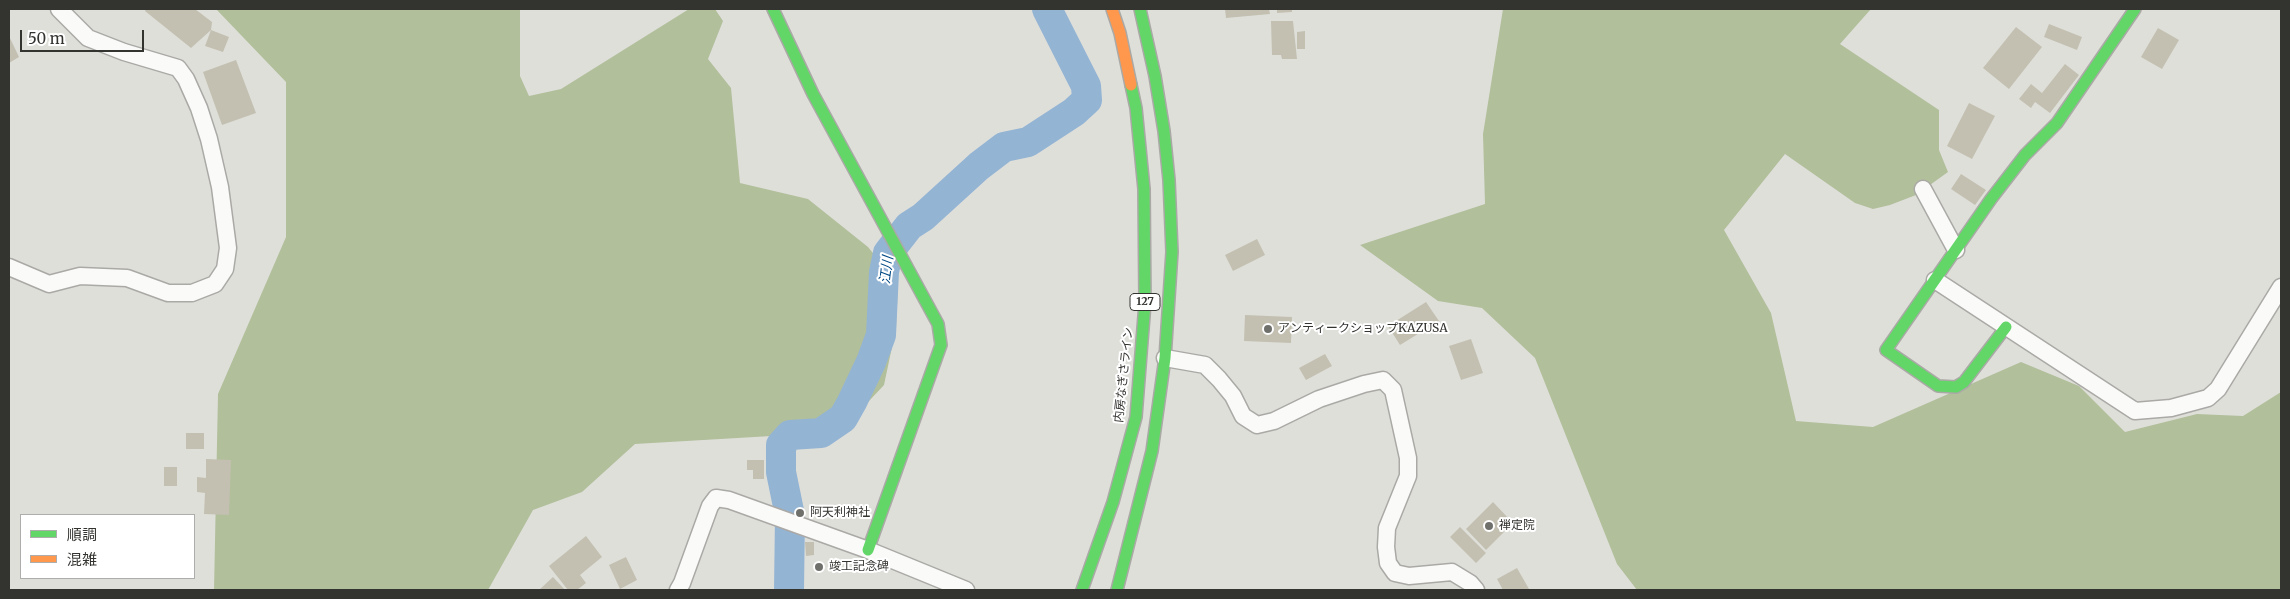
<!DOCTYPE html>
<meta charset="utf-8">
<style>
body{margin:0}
#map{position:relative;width:2290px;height:599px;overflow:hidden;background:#dfdfda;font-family:Merriweather,"Noto Sans JP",serif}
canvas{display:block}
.frame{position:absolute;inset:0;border:10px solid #333330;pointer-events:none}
.legend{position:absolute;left:20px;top:514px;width:175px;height:65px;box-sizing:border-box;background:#fff;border:1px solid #adadac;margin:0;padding:6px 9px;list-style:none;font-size:15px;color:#333330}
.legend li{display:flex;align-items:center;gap:10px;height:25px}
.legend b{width:25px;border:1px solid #adadac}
.scale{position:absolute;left:20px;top:30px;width:124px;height:22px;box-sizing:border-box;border:2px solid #333330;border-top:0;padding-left:6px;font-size:15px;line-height:18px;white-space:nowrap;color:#333330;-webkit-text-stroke:4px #fff;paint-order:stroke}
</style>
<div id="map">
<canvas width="2290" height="599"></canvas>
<div class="frame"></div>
<ul class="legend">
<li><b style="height:6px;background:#63d668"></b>順調</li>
<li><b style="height:6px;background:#ff974d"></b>混雑</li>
</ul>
<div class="scale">50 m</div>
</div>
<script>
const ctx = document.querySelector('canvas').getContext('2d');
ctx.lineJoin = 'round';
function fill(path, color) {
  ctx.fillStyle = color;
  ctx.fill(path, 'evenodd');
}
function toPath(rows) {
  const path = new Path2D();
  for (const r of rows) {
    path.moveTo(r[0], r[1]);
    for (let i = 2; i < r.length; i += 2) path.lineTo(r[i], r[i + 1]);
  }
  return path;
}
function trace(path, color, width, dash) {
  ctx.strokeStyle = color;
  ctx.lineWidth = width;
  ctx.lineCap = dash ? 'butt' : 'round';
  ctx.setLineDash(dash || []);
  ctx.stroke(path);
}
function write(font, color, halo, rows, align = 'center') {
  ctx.font = font + ' Merriweather,"Noto Sans JP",serif';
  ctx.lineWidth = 4;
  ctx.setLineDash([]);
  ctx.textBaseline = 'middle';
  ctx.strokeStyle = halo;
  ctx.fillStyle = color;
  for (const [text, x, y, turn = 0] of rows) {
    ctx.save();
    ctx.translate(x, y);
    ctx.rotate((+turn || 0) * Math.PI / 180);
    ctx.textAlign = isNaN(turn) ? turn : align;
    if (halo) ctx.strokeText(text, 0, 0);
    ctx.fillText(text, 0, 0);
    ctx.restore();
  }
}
const forest = toPath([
 [216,9,520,9,520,76,529,96,561,89,689,9,715,9,723,21,708,59,731,88,740,183,808,199,868,247,898,284,896,328,884,385,840,432,635,444,582,492,533,510,488,590,214,590,218,394,286,237,286,82],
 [1503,9,1871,9,1840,44,1939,110,1939,150,1948,172,1916,195,1890,205,1873,209,1855,203,1785,154,1724,230,1771,313,1796,421,1873,427,2021,362,2079,386,2125,432,2197,414,2243,416,2281,392,2281,590,1637,590,1617,564,1535,358,1482,308,1438,301,1360,245,1485,204,1483,134]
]);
const river = toPath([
 [789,590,790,516,781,472,781,445,790,435,821,433,843,418,852,402,871,362,881,335,884,272,888,253,909,226,923,217,979,166,1004,147,1028,142,1074,112,1087,100,1086,86,1047,9]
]);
const building = toPath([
 [146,9,195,9,212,22,211,30,191,48,145,11],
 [1225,9,1269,9,1270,14,1226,18],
 [1277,9,1292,9,1292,12,1277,13],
 [1271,21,1293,21,1297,59,1282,59,1281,55,1272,55],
 [2049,24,2082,37,2077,50,2044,37],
 [2016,27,2042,47,2009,89,1983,68],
 [2158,28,2179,40,2162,69,2141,57],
 [211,30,229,37,223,52,205,46],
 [1305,31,1305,49,1297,49,1297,32],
 [9,36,19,57,9,63],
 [236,60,256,113,222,125,203,72],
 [2065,64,2079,75,2050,113,2035,102,2031,108,2019,99,2031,84,2042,93],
 [1969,103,1995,116,1972,159,1947,146],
 [1961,174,1986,190,1975,205,1951,189],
 [1257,239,1265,255,1233,271,1225,255],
 [1426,302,1439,321,1400,345,1388,326],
 [1245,315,1292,317,1291,343,1244,341],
 [1471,339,1483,373,1461,380,1449,346],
 [1325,354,1332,366,1306,380,1299,368],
 [186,433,204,433,204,449,186,449],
 [206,459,231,460,229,515,204,514,205,493,197,492,197,477,206,478],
 [747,460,764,460,764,479,753,479,753,470,747,470],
 [164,467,177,467,177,486,164,486],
 [1493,502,1513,523,1486,550,1466,529],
 [1460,527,1486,553,1476,563,1450,537],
 [586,536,602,557,580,575,586,583,577,590,568,590,549,566],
 [805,542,814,542,814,555,806,556],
 [626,557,637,580,620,589,609,565],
 [1517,568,1529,589,1503,590,1497,579],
 [553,577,565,590,539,590]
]);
const street = toPath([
 [1923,189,1956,250],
 [9,267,49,284,80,276,127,278,168,293,192,293,215,284,225,269,228,248,220,187,209,139,199,108,186,79,178,68,124,52,88,38,59,9],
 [1935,280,2135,411,2171,408,2208,398,2218,389,2281,287],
 [1165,358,1205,365,1219,379,1233,396,1243,416,1257,425,1274,421,1319,399,1364,384,1383,380,1393,390,1408,458,1408,476,1387,528,1386,547,1388,563,1395,573,1409,576,1452,572,1470,583,1476,590],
 [678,590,682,583,710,506,716,498,729,500,868,550,966,590]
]);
const fast = toPath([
 [773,9,813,94,938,324,941,345,868,550],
 [2006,327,1964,382,1956,387,1938,386,1886,350,1991,199,2025,155,2057,123,2135,9],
 [1082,590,1113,502,1136,417,1145,303,1144,189,1136,108,1131,85],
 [1117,590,1152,451,1165,358,1172,252,1169,180,1164,131,1155,76,1140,9]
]);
const slow = toPath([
 [1112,9,1120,33,1131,85]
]);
const markers = [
 [1268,329,5,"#6f6f6c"],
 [800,513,5,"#6f6f6c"],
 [1489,526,5,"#6f6f6c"],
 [819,567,5,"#6f6f6c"]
];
const shields = [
 [1145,302,30]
];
const shieldNames = [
 ["127",1145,302]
];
const poiNames = [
 ["アンティークショップKAZUSA",1278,329],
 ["阿天利神社",810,513],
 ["禅定院",1499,526],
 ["竣工記念碑",829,567]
];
const streetNames = [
 ["内房なぎさライン",1124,375,-84]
];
const waterNames = [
 ["江川",887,270,-83]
];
fill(forest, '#b1bf9b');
trace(river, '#94b4d4', 30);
fill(building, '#c3c0b1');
trace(street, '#aaa9a6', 19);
trace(fast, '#aaa9a6', 14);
trace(slow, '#aaa9a6', 14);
trace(street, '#fafaf9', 16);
trace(fast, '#63d668', 11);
trace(slow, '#ff974d', 11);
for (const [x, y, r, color] of markers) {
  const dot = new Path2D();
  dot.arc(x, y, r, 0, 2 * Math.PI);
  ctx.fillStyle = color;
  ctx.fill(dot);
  trace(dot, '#fff', 2);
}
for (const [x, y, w] of shields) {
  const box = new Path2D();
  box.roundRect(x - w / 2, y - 8.5, w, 17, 4);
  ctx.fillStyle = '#fff';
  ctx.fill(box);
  trace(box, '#333330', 1);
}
write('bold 11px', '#333330', null, shieldNames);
write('12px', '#333330', '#fff', poiNames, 'left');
write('12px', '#333330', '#fff', streetNames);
write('italic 14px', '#004985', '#fff', waterNames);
</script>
